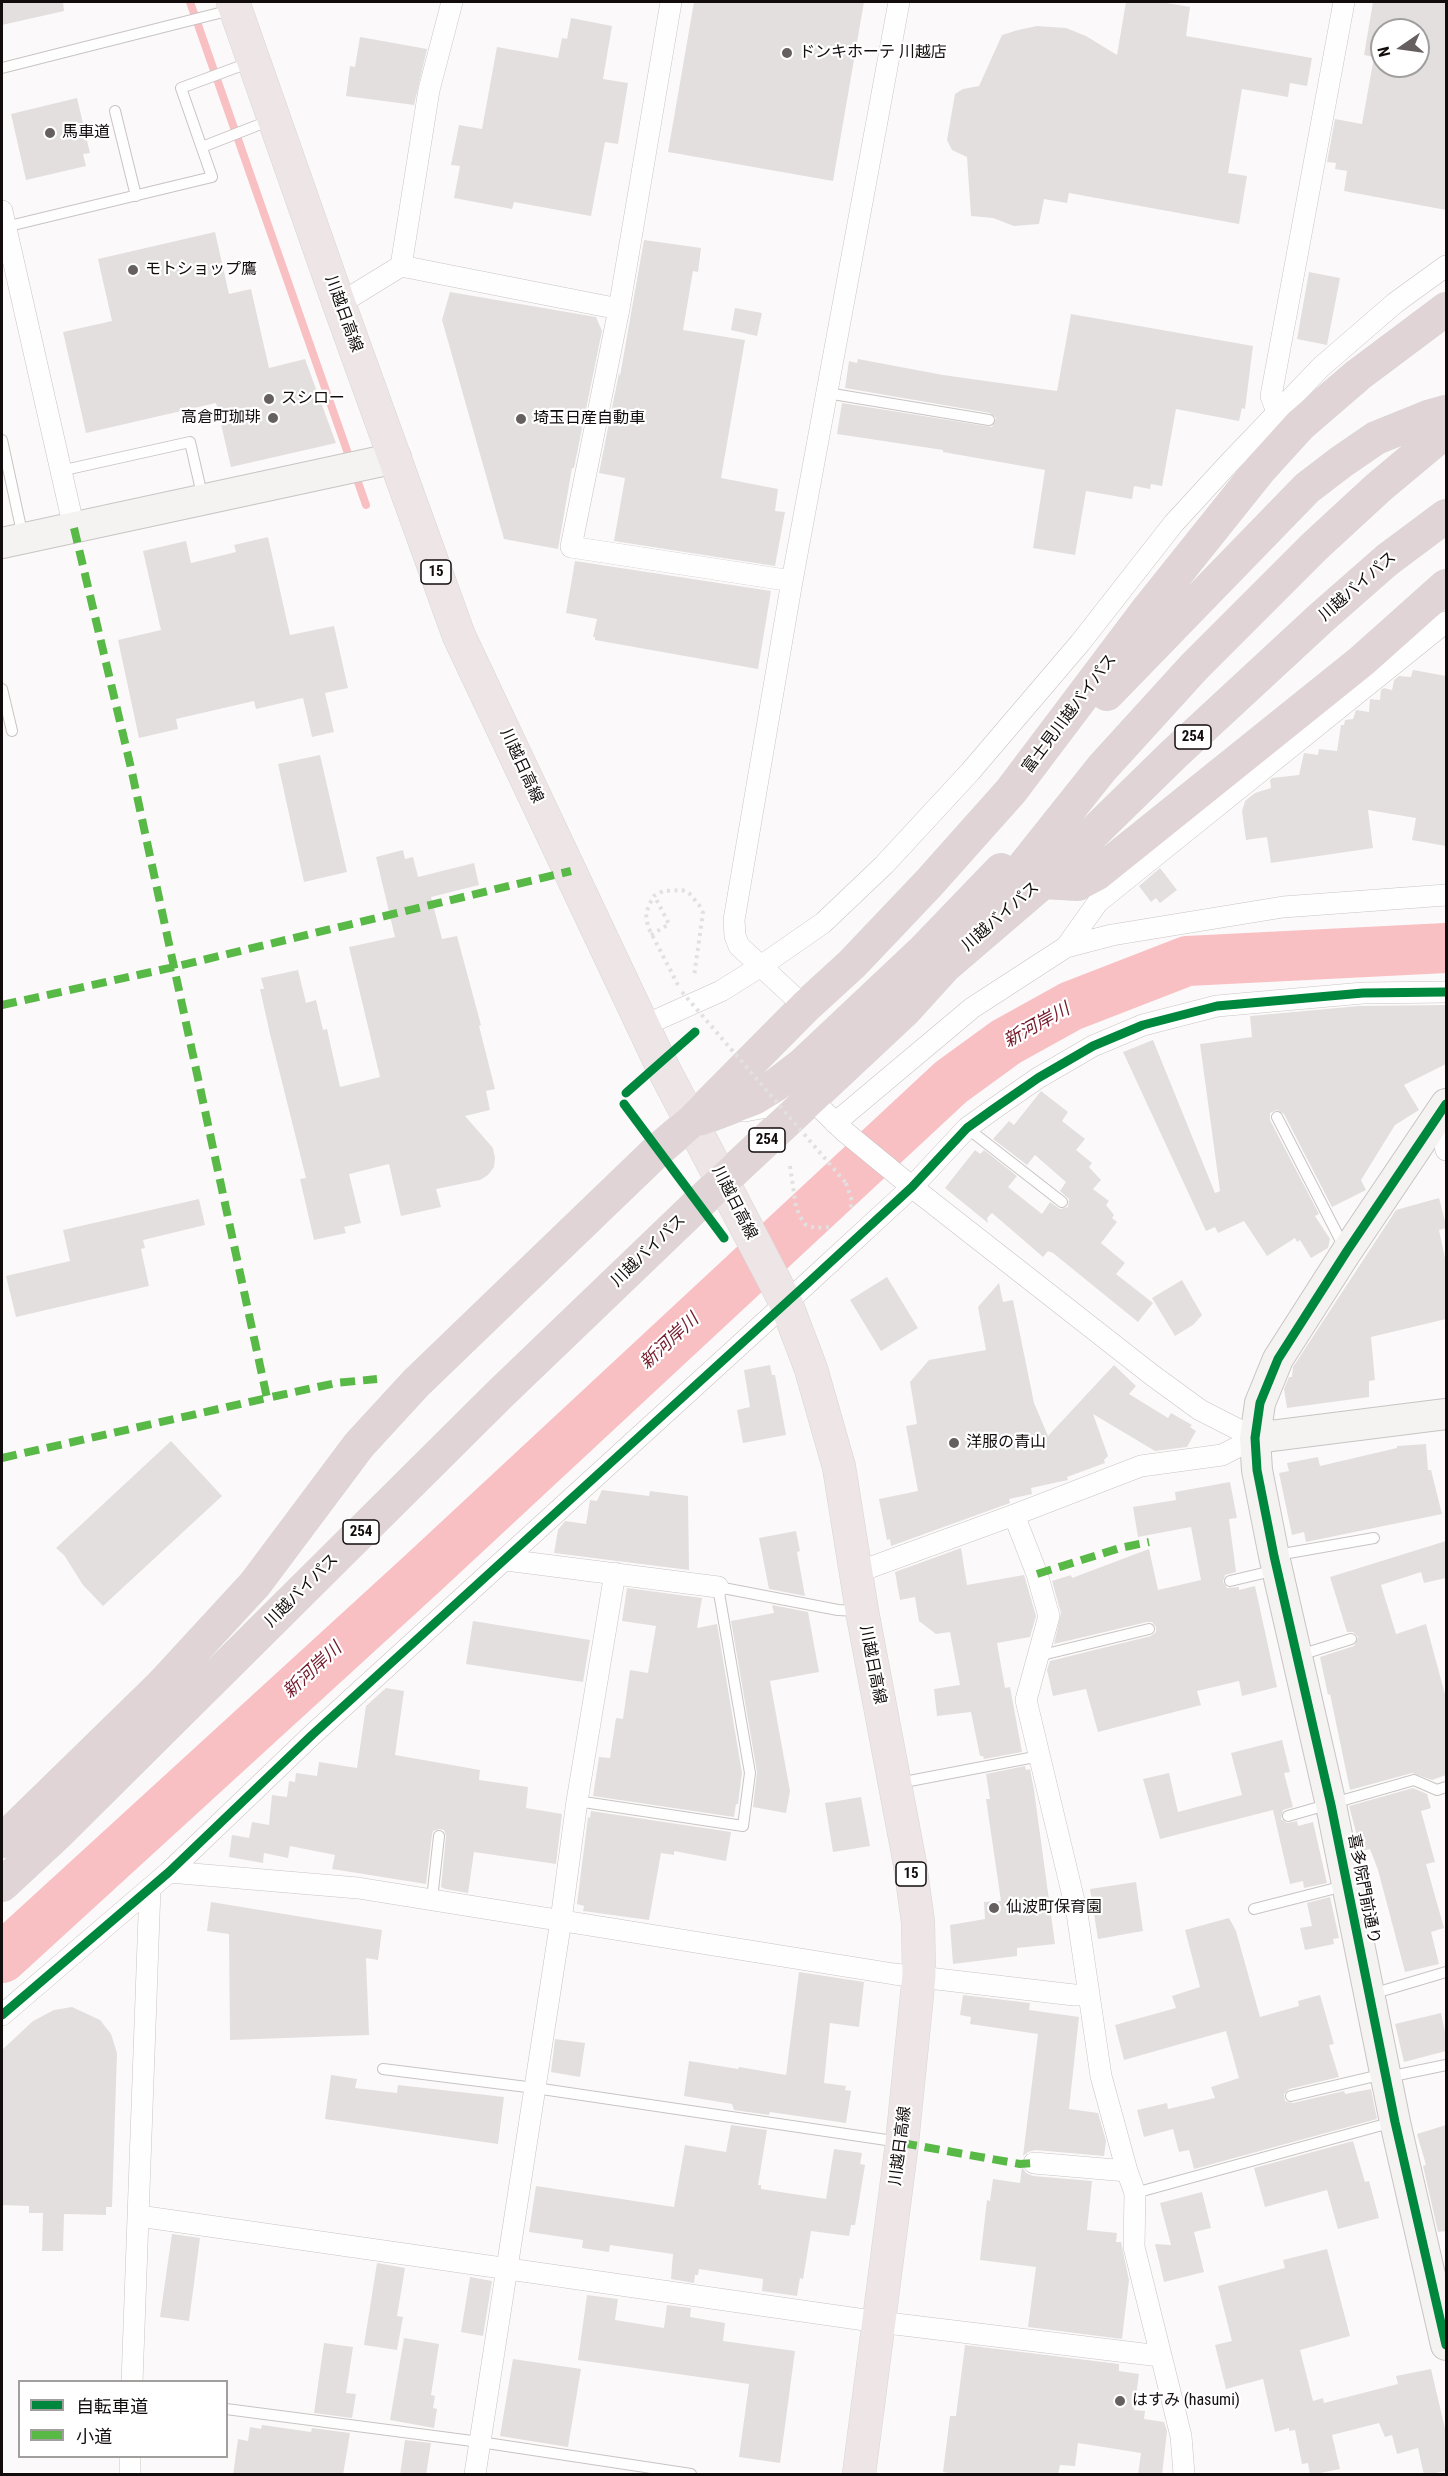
<!DOCTYPE html>
<meta charset="utf-8">
<style>
body{margin:0}
#map{position:relative;width:1448px;height:2476px;overflow:hidden;background:#fcf9fa;font-family:"Roboto Condensed","Noto Sans JP",sans-serif}
canvas{display:block}
.frame{position:absolute;inset:0;border:3px solid #130c0d;pointer-events:none}
.legend{position:absolute;left:18px;top:2380px;width:210px;height:78px;box-sizing:border-box;background:#fff;border:2px solid #a19e9e;margin:0;padding:8px 10px;list-style:none;font-size:18px;color:#130c0d}
.legend li{display:flex;align-items:center;gap:12px;height:30px}
.legend b{width:30px;border:2px solid #a19e9e}
.north{position:absolute;left:1370px;top:18px;width:60px;height:60px;box-sizing:border-box;background:#fff;border:2px solid #a19e9e;border-radius:50%;rotate:257deg;font-size:16px;font-weight:700;line-height:24px;text-align:center;color:#130c0d}
.north::after{content:'';display:block;margin:auto;width:21px;height:27px;background:#655f60;clip-path:polygon(50% 0,100% 100%,50% 72%,0 100%)}
</style>
<div id="map">
<canvas width="1448" height="2476"></canvas>
<div class="frame"></div>
<ul class="legend">
<li><b style="height:8px;background:#00873e"></b>自転車道</li>
<li><b style="height:8px;background:#58b947"></b>小道</li>
</ul>
<div class="north">N</div>
</div>
<script>
const ctx = document.querySelector('canvas').getContext('2d');
ctx.lineJoin = 'round';
function toPath(rows) {
  const path = new Path2D();
  for (const r of rows) {
    path.moveTo(r[0], r[1]);
    for (let i = 2; i < r.length; i += 2) path.lineTo(r[i], r[i + 1]);
  }
  return path;
}
function trace(path, color, width, dash) {
  ctx.strokeStyle = color;
  ctx.lineWidth = width;
  ctx.lineCap = dash ? 'butt' : 'round';
  ctx.setLineDash(dash || []);
  ctx.stroke(path);
}
function fill(path, color) {
  ctx.fillStyle = color;
  ctx.fill(path, 'evenodd');
}
function write(font, color, halo, rows, align = 'center') {
  ctx.font = font + ' "Roboto Condensed","Noto Sans JP",sans-serif';
  ctx.lineWidth = 4.5;
  ctx.setLineDash([]);
  ctx.textBaseline = 'middle';
  ctx.strokeStyle = halo;
  ctx.fillStyle = color;
  for (const [text, x, y, turn = 0] of rows) {
    ctx.save();
    ctx.translate(x, y);
    ctx.rotate((+turn || 0) * Math.PI / 180);
    ctx.textAlign = isNaN(turn) ? turn : align;
    if (halo) ctx.strokeText(text, 0, 0);
    ctx.fillText(text, 0, 0);
    ctx.restore();
  }
}
const stream = toPath([
 [190,2,366,505]
]);
const river = toPath([
 [2,1958,423,1573,951,1082,1006,1042,1071,1006,1187,961,1446,948]
]);
const building = toPath([
 [2,2,63,2,64,11,2,25],
 [694,2,864,2,833,181,668,152],
 [1126,2,1161,2,1190,7,1186,36,1312,58,1307,86,1290,83,1288,97,1242,89,1228,173,1247,176,1239,224,1069,193,1067,203,1044,199,1039,224,1014,226,993,218,971,216,967,157,952,150,947,140,955,94,963,89,979,86,1002,35,1018,30,1037,26,1066,28,1086,36,1117,55],
 [1373,2,1446,2,1446,210,1344,191,1347,171,1335,169,1336,163,1327,162,1335,119,1362,124,1374,57,1364,55],
 [1382,30,1418,30,1418,66,1382,66],
 [571,18,612,26,603,79,628,83,618,144,605,142,591,216,514,202,512,209,454,198,460,166,451,165,459,125,482,129,497,47,558,58,562,38,567,39],
 [360,37,427,49,414,105,346,96,350,66,355,67],
 [77,98,90,153,83,154,86,166,26,180,11,114],
 [215,232,229,294,251,289,269,368,305,359,336,443,231,467,216,403,86,433,63,332,112,321,98,259],
 [644,240,701,248,698,272,693,271,683,330,745,340,721,478,778,489,775,511,785,512,775,566,614,541,625,478,599,473,619,373,620,376],
 [1309,272,1340,278,1327,345,1297,339],
 [450,292,596,317,602,331,574,468,572,468,558,549,504,539,442,320],
 [735,308,762,313,757,336,731,330],
 [1071,314,1253,346,1245,409,1242,408,1239,421,1176,409,1162,486,1151,484,1150,489,1134,486,1132,499,1086,491,1075,555,1033,548,1045,470,943,452,943,450,837,434,842,403,992,427,996,418,990,413,845,388,849,361,857,363,858,359,943,375,1057,391],
 [268,537,290,635,334,626,348,688,325,693,334,732,312,737,303,698,256,709,254,701,176,719,178,729,139,738,118,640,161,630,143,551,186,541,191,563,236,552,234,545],
 [575,561,771,591,758,669,595,640,595,637,593,637,597,619,566,613],
 [1413,670,1446,676,1446,846,1412,840,1416,818,1368,810,1373,848,1271,863,1267,837,1246,840,1242,811,1245,801,1255,793,1271,788,1270,780,1272,778,1299,775,1304,753,1318,755,1319,749,1337,751,1341,725,1344,725,1345,720,1353,719,1356,710,1369,712,1370,699,1380,700,1381,690,1384,688,1392,690,1394,680,1399,676,1411,677],
 [320,755,347,872,304,882,278,764],
 [403,850,405,859,413,857,418,877,474,863,479,885,431,897,442,939,457,936,481,1025,479,1026,495,1089,486,1091,490,1110,465,1116,493,1148,495,1158,494,1167,488,1175,480,1180,436,1189,441,1207,401,1216,389,1164,349,1174,361,1223,344,1227,346,1233,314,1240,300,1179,306,1178,270,1034,260,989,264,989,261,978,298,970,306,1003,316,1000,323,1030,327,1029,340,1087,380,1077,349,947,395,937,376,857],
 [1160,868,1177,890,1160,903,1156,898,1151,902,1139,886],
 [1446,1005,1446,1064,1404,1085,1419,1110,1395,1125,1361,1180,1366,1190,1332,1207,1284,1114,1277,1110,1270,1113,1270,1120,1319,1214,1315,1216,1330,1239,1328,1248,1311,1258,1300,1240,1297,1242,1295,1238,1267,1256,1244,1221,1218,1233,1215,1227,1206,1231,1123,1052,1153,1040,1215,1193,1220,1191,1200,1044,1252,1037,1250,1016,1359,1006],
 [1041,1091,1068,1112,1062,1121,1085,1139,1076,1150,1092,1163,1089,1167,1101,1180,1093,1189,1109,1201,1106,1205,1114,1215,1112,1218,1117,1222,1101,1243,1125,1263,1116,1274,1153,1303,1138,1322,1053,1253,1048,1251,1043,1257,992,1213,987,1218,988,1223,945,1188,975,1150,980,1154,984,1150,1017,1176,1008,1187,1042,1214,1050,1202,1060,1209,1068,1207,1069,1199,1060,1191,1066,1182,1035,1155,1027,1165,993,1139,1009,1121,1014,1125],
 [1439,1198,1446,1225,1446,1228,1439,1230,1446,1263,1446,1319,1371,1337,1375,1380,1369,1381,1369,1397,1287,1408,1284,1389,1289,1377,1292,1377,1293,1367,1396,1210],
 [199,1199,205,1225,143,1240,145,1248,141,1249,149,1286,16,1317,6,1276,70,1261,63,1230],
 [887,1277,918,1328,881,1351,850,1300],
 [1182,1280,1202,1315,1193,1325,1175,1336,1152,1298],
 [999,1283,1003,1302,1013,1300,1034,1403,1048,1436,1114,1365,1136,1386,1129,1394,1168,1418,1171,1413,1192,1425,1190,1427,1196,1431,1187,1447,1155,1451,1093,1414,1108,1456,1104,1460,1105,1463,1067,1477,1068,1480,1031,1488,1032,1494,1009,1499,1010,1503,891,1546,890,1539,887,1540,879,1499,918,1491,906,1426,917,1424,910,1382,929,1360,986,1350,978,1307],
 [770,1365,772,1375,775,1375,786,1435,743,1443,737,1410,750,1407,744,1370],
 [171,1441,222,1496,103,1606,83,1585,64,1555,56,1548],
 [1426,1444,1428,1470,1431,1470,1442,1514,1306,1542,1304,1532,1292,1535,1279,1473,1289,1471,1287,1463,1318,1457,1320,1466,1397,1448,1397,1446],
 [1230,1482,1237,1518,1229,1519,1236,1572,1225,1575,1223,1582,1227,1588,1239,1587,1239,1590,1255,1586,1277,1687,1242,1696,1239,1681,1197,1691,1201,1705,1098,1732,1086,1689,1053,1696,1047,1670,1050,1661,1151,1636,1156,1632,1156,1627,1152,1622,1147,1622,1054,1644,1061,1613,1052,1581,1071,1575,1072,1578,1149,1549,1158,1590,1201,1580,1191,1527,1138,1537,1133,1507,1176,1500,1175,1492],
 [602,1490,649,1496,650,1491,688,1496,689,1570,554,1553,558,1530,565,1521,586,1524,590,1500,597,1501],
 [796,1531,800,1551,797,1552,805,1596,769,1589,759,1538],
 [1446,1541,1446,1578,1424,1583,1421,1572,1381,1585,1396,1634,1426,1624,1446,1698,1446,1775,1432,1780,1412,1773,1350,1790,1330,1694,1328,1695,1320,1657,1354,1646,1358,1637,1353,1632,1347,1632,1330,1577],
 [961,1548,967,1585,1024,1575,1025,1578,1036,1616,1030,1637,997,1643,1005,1688,1010,1687,1022,1752,984,1759,983,1756,980,1756,971,1712,937,1716,934,1689,960,1685,950,1632,936,1634,919,1621,915,1597,900,1600,895,1572],
 [627,1588,702,1598,697,1628,717,1624,742,1773,738,1804,736,1804,734,1817,593,1796,599,1757,610,1758,616,1718,623,1719,630,1670,648,1673,656,1626,622,1621],
 [772,1605,808,1612,819,1672,770,1681,790,1791,786,1813,753,1807,757,1772,731,1621,774,1613],
 [473,1621,590,1640,583,1682,466,1664],
 [386,1688,404,1691,395,1755,480,1770,479,1780,528,1787,526,1808,562,1814,556,1864,474,1852,468,1893,445,1889,441,1887,446,1836,444,1830,439,1829,433,1831,432,1835,426,1884,332,1869,335,1855,290,1846,288,1858,264,1853,263,1863,229,1857,232,1835,249,1838,252,1822,269,1825,272,1795,287,1797,289,1781,295,1782,296,1773,317,1776,319,1762,357,1768,366,1706],
 [1282,1740,1290,1772,1284,1773,1293,1807,1283,1810,1281,1819,1287,1823,1297,1821,1298,1826,1313,1822,1327,1883,1304,1888,1303,1881,1290,1884,1273,1810,1160,1839,1143,1779,1169,1773,1178,1812,1242,1795,1231,1753],
 [1025,1766,1026,1770,1030,1769,1034,1790,1055,1944,1017,1948,1017,1956,953,1964,950,1925,985,1919,984,1902,1001,1901,986,1799,990,1799,986,1774],
 [1413,1788,1427,1794,1431,1808,1421,1811,1435,1862,1426,1864,1444,1928,1431,1932,1439,1964,1405,1972,1378,1870,1370,1849,1361,1851,1349,1806],
 [861,1797,870,1846,833,1852,825,1803],
 [591,1811,731,1832,726,1861,674,1851,674,1855,661,1853,649,1920,583,1911,584,1906,577,1904,588,1817,590,1818],
 [1136,1882,1143,1931,1098,1939,1090,1889],
 [1330,1897,1339,1938,1333,1939,1334,1944,1305,1950,1300,1928,1312,1926,1307,1903],
 [211,1902,382,1930,378,1960,366,1958,369,2035,230,2040,229,1934,207,1931],
 [1229,1918,1236,1931,1260,2017,1299,2006,1298,2001,1320,1995,1334,2044,1329,2045,1339,2077,1289,2089,1284,2094,1285,2101,1293,2103,1344,2091,1345,2094,1371,2089,1377,2119,1194,2169,1189,2150,1179,2152,1173,2129,1144,2137,1137,2110,1167,2103,1168,2109,1215,2098,1211,2087,1239,2078,1226,2031,1124,2060,1115,2025,1176,2008,1172,1996,1200,1987,1185,1930],
 [799,1972,864,1982,859,2027,830,2023,824,2083,846,2086,845,2090,851,2091,846,2123,770,2112,769,2115,734,2110,732,2104,684,2096,689,2061,738,2069,739,2067,786,2075],
 [963,1995,1030,2003,1029,2010,1079,2017,1069,2109,1098,2113,1106,2141,1104,2156,1035,2150,1028,2152,1023,2156,1038,2034,970,2024,971,2017,960,2015],
 [72,2007,100,2020,111,2034,117,2053,112,2207,106,2207,106,2215,64,2214,63,2251,42,2251,43,2213,29,2213,29,2206,2,2205,2,2050,33,2021,54,2010],
 [1441,2013,1446,2037,1446,2051,1404,2062,1395,2024],
 [555,2039,585,2043,580,2077,551,2072],
 [331,2075,357,2079,355,2088,397,2093,398,2085,504,2097,498,2144,325,2119],
 [731,2125,767,2130,758,2185,761,2185,761,2189,826,2199,834,2149,862,2153,860,2164,865,2165,855,2225,851,2225,849,2236,811,2231,803,2279,800,2278,797,2296,762,2291,763,2279,699,2269,698,2275,695,2275,694,2283,671,2279,673,2254,610,2245,609,2252,582,2248,583,2240,529,2232,536,2186,674,2207,685,2145,726,2152],
 [1446,2125,1446,2231,1438,2232,1423,2166,1426,2165,1417,2134],
 [1353,2141,1365,2182,1369,2181,1379,2218,1338,2229,1327,2190,1265,2207,1254,2168],
 [1022,2167,1026,2173,1033,2176,1092,2181,1087,2230,1117,2233,1116,2242,1121,2242,1129,2280,1122,2339,1028,2327,1036,2267,980,2260,987,2200,990,2201,993,2179,1020,2183],
 [1202,2192,1211,2228,1194,2232,1204,2272,1164,2282,1155,2244,1171,2245,1160,2203],
 [172,2234,200,2238,189,2321,160,2317],
 [1327,2249,1350,2336,1300,2350,1313,2401,1323,2398,1324,2403,1398,2384,1396,2376,1431,2369,1446,2433,1446,2471,1424,2475,1418,2448,1397,2454,1392,2435,1385,2437,1379,2423,1332,2435,1340,2469,1310,2475,1308,2463,1302,2464,1295,2430,1289,2431,1289,2428,1275,2432,1263,2379,1226,2389,1215,2345,1232,2341,1218,2286,1285,2268,1283,2260],
 [377,2263,405,2268,397,2316,403,2317,397,2350,364,2345],
 [470,2277,492,2281,483,2336,461,2332],
 [587,2295,618,2299,615,2320,664,2328,667,2305,691,2308,690,2317,725,2323,723,2341,795,2351,780,2463,739,2457,749,2384,578,2360],
 [404,2338,439,2344,431,2395,435,2396,433,2408,437,2409,434,2428,390,2420],
 [324,2343,353,2347,346,2393,356,2394,352,2418,314,2413],
 [965,2345,1119,2364,1119,2371,1139,2374,1134,2410,1145,2411,1144,2419,1164,2422,1167,2431,1162,2475,1138,2475,1141,2453,1078,2443,1075,2466,1060,2465,1058,2475,962,2475,943,2472,950,2416,956,2416],
 [513,2359,581,2369,568,2447,500,2436],
 [262,2425,311,2432,312,2428,350,2433,343,2475,233,2475,238,2439,248,2441,250,2427,261,2429],
 [405,2440,431,2443,426,2475,400,2475]
]);
const path = toPath([
 [651,935,669,924,656,899],
 [678,985,648,927,646,914,649,905,654,896,663,891,682,890,689,893,699,905,703,913,694,976],
 [790,1166,796,1207,801,1218,806,1225,815,1228,832,1227],
 [846,1183,852,1201,850,1211]
]);
const lane = toPath([
 [2,68,231,10],
 [115,111,136,196],
 [202,147,271,120],
 [5,227,212,177,181,88,251,62],
 [827,393,989,420],
 [2,440,23,537],
 [60,471,190,442,203,499],
 [2,689,12,731],
 [1277,1117,1344,1247],
 [967,1128,1062,1202],
 [1277,1555,1374,1538],
 [1230,1581,1276,1570],
 [1300,1655,1351,1639],
 [1038,1656,1149,1629],
 [899,1783,1040,1756],
 [577,1801,743,1826,750,1773,718,1587,838,1610,858,1611],
 [1288,1816,1414,1780,1437,1790,1446,1787],
 [432,1899,439,1836],
 [1254,1909,1344,1886],
 [1372,1994,1446,1972],
 [383,2069,535,2088,900,2142],
 [1388,2077,1446,2065],
 [1291,2096,1384,2074],
 [1135,2193,1393,2122],
 [226,2409,480,2442,691,2474]
]);
const street = toPath([
 [671,2,619,309,571,547,792,581,734,920,735,936,739,946,805,1007],
 [2,211,74,528],
 [401,266,619,309],
 [339,304,401,266,429,90,452,2],
 [1277,412,1271,396,1344,2],
 [792,581,899,2],
 [1066,947,1098,902,1446,622],
 [643,1026,721,991,761,966,823,923,884,865,970,772,1080,643,1174,523,1231,461,1321,367,1395,303,1446,266],
 [745,1111,811,1099,845,1132,912,1187,1152,1375,1200,1410,1255,1438],
 [1439,1115,1446,1150],
 [835,1123,972,1008,1066,947,1112,935,1283,907,1446,895],
 [1014,1515,1037,1574,1049,1616,1026,1700,1077,1913,1101,2076,1127,2171,1135,2193,1134,2247,1181,2436,1184,2474],
 [506,1560,718,1587],
 [855,1573,1014,1515,1141,1466,1222,1455,1255,1438],
 [169,1872,358,1888,894,1974,1074,1995,1089,1995],
 [2,2015,169,1872,312,1735,810,1281,912,1187,967,1128,992,1110,1038,1078,1093,1046,1143,1025,1217,1006,1363,993,1446,992],
 [1034,2163,1127,2171],
 [139,2216,879,2322,1160,2356],
 [132,2382,150,1888],
 [130,2474,130,2456],
 [475,2474,561,1920,577,1801,615,1573]
]);
const secondary = toPath([
 [2,543,396,458],
 [1446,1104,1347,1251,1278,1359,1260,1403,1255,1438,1257,1470,1274,1556,1331,1805,1395,2122,1446,2345],
 [1255,1438,1446,1414]
]);
const primary = toPath([
 [233,2,339,304,459,636,661,1064,786,1303,811,1369,839,1467,862,1611,910,1864,918,1922,919,1975,902,2143,859,2474]
]);
const highway = toPath([
 [1107,694,1307,488,1341,462,1376,438,1428,417,1446,412],
 [1043,882,1078,884,1097,874,1362,661,1446,586],
 [992,906,1102,768,1194,667,1315,546,1379,487,1446,431],
 [700,1119,755,1098,776,1085,802,1065,924,950,1001,870],
 [2,1841,161,1686,255,1584,359,1445,416,1383,658,1150,692,1121,805,1007,852,964,929,883,1011,791,1149,608,1261,468,1300,425,1358,375,1446,309],
 [2,1885,58,1833,501,1393,699,1203,905,1010,945,966,1043,882,1174,754,1322,617,1387,560,1446,516]
]);
const pathBridge = toPath([
 [682,992,846,1183]
]);
const quiet = toPath([
 [74,528,131,768,267,1398,336,1383,377,1379],
 [2,1005,174,967,571,871],
 [2,1458,267,1398],
 [1037,1574,1120,1548,1149,1542],
 [902,2143,1020,2164,1034,2163]
]);
const cycleway = toPath([
 [626,1093,695,1032],
 [624,1104,724,1238],
 [1446,1104,1347,1251,1278,1359,1260,1403,1255,1438,1257,1470,1274,1556,1331,1805,1395,2122,1446,2345],
 [2,2015,169,1872,312,1735,810,1281,912,1187,967,1128,992,1110,1038,1078,1093,1046,1143,1025,1217,1006,1363,993,1446,992]
]);
const markers = [
 [787,53,6,"#655f60"],
 [50,133,6,"#655f60"],
 [133,270,6,"#655f60"],
 [269,399,6,"#655f60"],
 [273,418,6,"#655f60"],
 [521,419,6,"#655f60"],
 [954,1443,6,"#655f60"],
 [994,1908,6,"#655f60"],
 [1120,2401,6,"#655f60"]
];
const shields = [
 [436,572,30],
 [1193,737,36],
 [767,1140,36],
 [361,1532,36],
 [911,1874,30]
];
const shieldNames = [
 ["15",436,572],
 ["254",1193,737],
 ["254",767,1140],
 ["254",361,1532],
 ["15",911,1874]
];
const poiNames = [
 ["ドンキホーテ 川越店",799,53],
 ["馬車道",62,133],
 ["モトショップ鷹",145,270],
 ["スシロー",281,399],
 ["高倉町珈琲",261,418,"right"],
 ["埼玉日産自動車",533,419],
 ["洋服の青山",966,1443],
 ["仙波町保育園",1006,1908],
 ["はすみ (hasumi)",1132,2401]
];
const streetNames = [
 ["川越日高線",343,314,70],
 ["川越バイパス",1358,587,-41],
 ["富士見川越バイパス",1070,714,-53],
 ["川越日高線",521,766,65],
 ["川越バイパス",1001,917,-41],
 ["川越日高線",734,1203,63],
 ["川越バイパス",649,1251,-44],
 ["川越バイパス",302,1591,-45],
 ["川越日高線",872,1665,79],
 ["喜多院門前通り",1363,1889,79],
 ["川越日高線",901,2146,-83]
];
const waterNames = [
 ["新河岸川",1037,1026,-29],
 ["新河岸川",670,1342,-43],
 ["新河岸川",313,1671,-43]
];
trace(stream, '#f8c0c3', 8);
trace(river, '#f8c0c3', 50);
fill(building, '#e4dfdf');
trace(lane, '#c9c4c4', 12);
trace(street, '#c9c4c4', 22);
trace(secondary, '#c9c4c4', 32);
trace(primary, '#d8d6d7', 34);
trace(highway, '#d8d6d7', 34);
trace(path, '#e2e0e0', 4, [3, 4.5]);
trace(lane, '#fffefe', 10);
trace(street, '#fffefe', 21);
trace(secondary, '#f5f2f2', 30);
trace(primary, '#ede5e6', 33);
trace(highway, '#e1d4d6', 33);
trace(pathBridge, '#e2e0e0', 4, [3, 4.5]);
trace(quiet, '#58b947', 8, [15, 8]);
trace(cycleway, '#00873e', 9);
for (const [x, y, r, color] of markers) {
  const dot = new Path2D();
  dot.arc(x, y, r, 0, 2 * Math.PI);
  ctx.fillStyle = color;
  ctx.fill(dot);
  trace(dot, '#fff', 2);
}
for (const [x, y, w] of shields) {
  const box = new Path2D();
  box.roundRect(x - w / 2, y - 12, w, 24, 4.5);
  ctx.fillStyle = '#fff';
  ctx.fill(box);
  trace(box, '#130c0d', 1.5);
}
write('bold 15px', '#130c0d', null, shieldNames);
write('16px', '#130c0d', '#fff', poiNames, 'left');
write('16px', '#130c0d', '#fff', streetNames);
write('italic 18px', '#741a2b', '#fff', waterNames);
</script>
